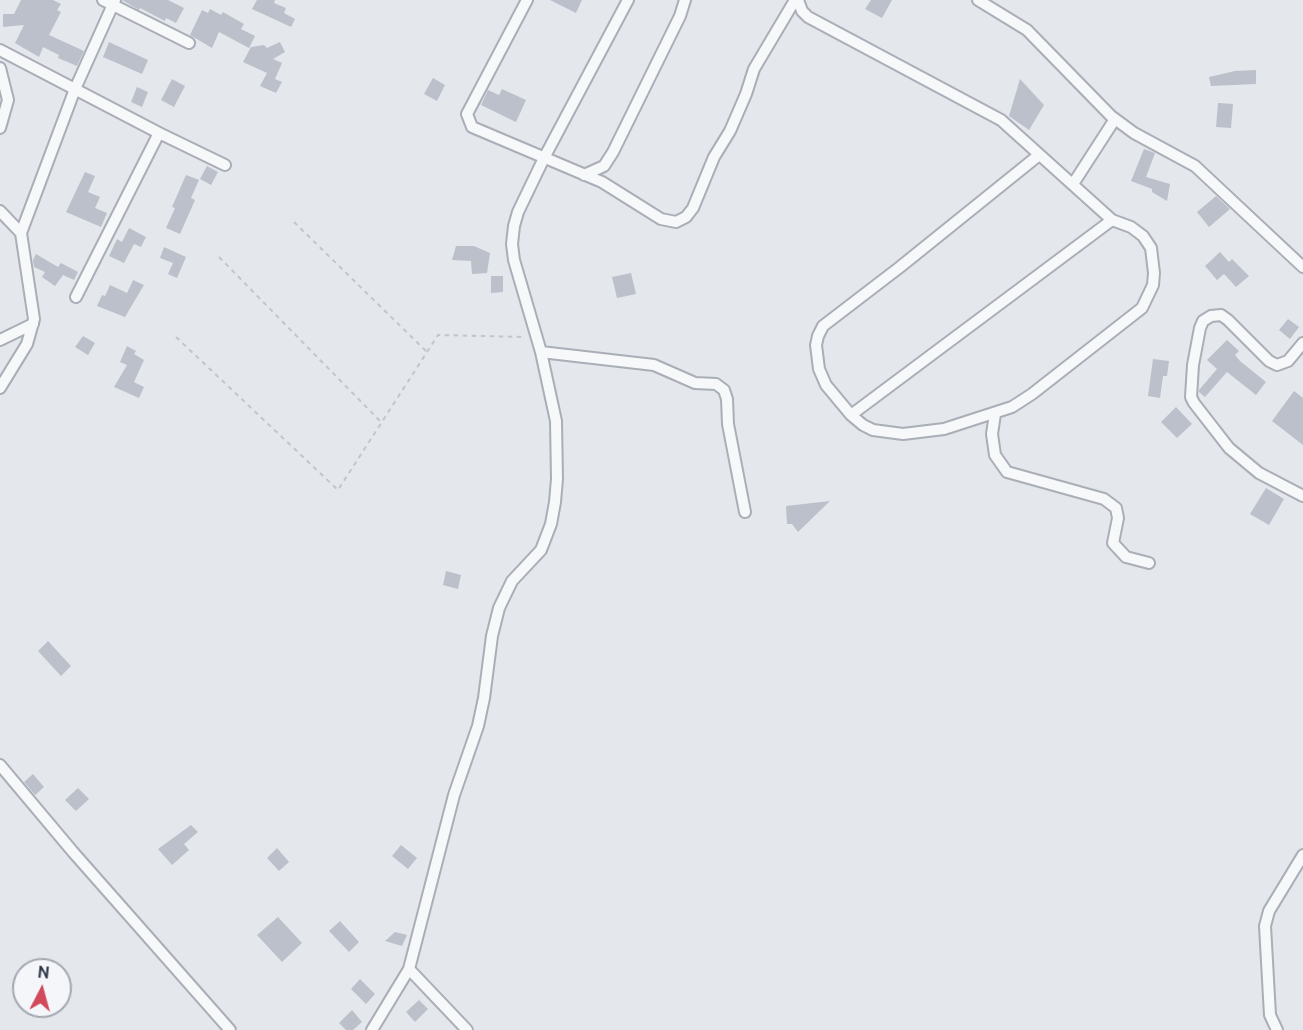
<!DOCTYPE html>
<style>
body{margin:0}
#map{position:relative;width:1303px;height:1030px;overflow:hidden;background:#e4e7ec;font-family:Ubuntu,sans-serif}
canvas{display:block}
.north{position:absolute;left:12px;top:958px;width:60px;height:60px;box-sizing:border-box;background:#f4f6f9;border:2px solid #a4a8b1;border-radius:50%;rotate:6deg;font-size:16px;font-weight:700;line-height:24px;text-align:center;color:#2b3445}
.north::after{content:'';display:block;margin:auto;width:21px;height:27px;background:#d1495b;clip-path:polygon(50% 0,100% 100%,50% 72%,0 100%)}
</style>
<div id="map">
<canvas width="1303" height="1030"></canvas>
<div class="north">N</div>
</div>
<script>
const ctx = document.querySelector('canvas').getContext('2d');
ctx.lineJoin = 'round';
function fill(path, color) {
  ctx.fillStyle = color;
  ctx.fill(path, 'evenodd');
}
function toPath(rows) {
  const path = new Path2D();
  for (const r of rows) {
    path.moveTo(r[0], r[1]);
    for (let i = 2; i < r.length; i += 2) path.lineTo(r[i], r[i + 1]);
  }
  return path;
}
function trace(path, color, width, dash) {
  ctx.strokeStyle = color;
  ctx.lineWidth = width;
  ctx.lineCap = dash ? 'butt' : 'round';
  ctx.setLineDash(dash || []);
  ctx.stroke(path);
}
const building = toPath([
 [21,0,53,0,61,4,57,10,61,12,49,35,84,51,77,66,58,58,59,55,43,47,39,57,15,43,24,25,3,27,3,14,14,14],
 [122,0,168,0,184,8,176,23,166,18,165,21,140,8,139,10],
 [257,0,275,0,274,3,286,8,284,13,295,19,291,27,252,9],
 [550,0,582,0,576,13],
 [871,0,892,0,882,18,865,9],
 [210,9,221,15,223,12,244,24,241,29,255,36,249,48,219,32,212,48,190,35,202,10,208,13],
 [109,42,148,60,142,74,103,57],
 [280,42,285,52,273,59,282,63,275,79,282,82,276,93,260,86,267,73,243,62,251,47,264,45,267,48],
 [1256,70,1256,84,1211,86,1209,77,1235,71],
 [433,78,445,85,437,101,424,94],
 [172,79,185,86,174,107,161,100],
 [1020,79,1044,105,1029,130,1009,116],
 [137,87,148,92,142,107,131,102],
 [502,89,526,100,516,122,481,105,488,90,499,95],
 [1218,103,1233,104,1231,128,1216,127],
 [1144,149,1155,153,1146,177,1170,184,1167,201,1152,192,1152,189,1131,181],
 [207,166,218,172,211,185,200,179],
 [85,172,95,176,88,192,100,197,95,208,107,213,101,227,66,212],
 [186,175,199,180,191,198,195,200,180,234,166,228,175,208,172,207],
 [1216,196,1230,209,1209,227,1197,212],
 [129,228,146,237,141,247,134,244,124,263,109,256,117,239,122,242],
 [456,246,474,246,490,253,487,273,472,274,471,261,452,260],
 [164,247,186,257,177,278,168,274,173,263,160,258],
 [1220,252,1229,262,1232,259,1249,276,1236,287,1224,274,1217,280,1205,266],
 [36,254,58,267,61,263,78,272,74,280,63,275,55,286,42,277,45,272,34,267,33,260],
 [631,273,636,294,617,298,612,277],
 [491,276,503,276,503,292,491,293],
 [133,280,144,285,125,317,97,306,102,295,105,296,110,285,127,293],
 [1288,319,1299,327,1290,339,1279,330],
 [83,336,95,343,88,355,75,347],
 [1227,340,1239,351,1235,355,1240,361,1266,382,1256,395,1227,372,1205,397,1199,392,1199,390,1217,369,1207,360],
 [127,346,136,351,134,354,144,360,134,382,144,387,139,398,114,387,127,365,120,362],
 [1153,359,1169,361,1167,376,1163,376,1160,398,1148,396],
 [1294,391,1303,398,1303,445,1272,421],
 [1176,407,1192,424,1177,438,1161,422],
 [1266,488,1284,499,1269,525,1250,514],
 [830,501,798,532,792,524,787,524,786,506],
 [446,571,461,575,458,589,443,585],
 [48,641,71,666,61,676,38,651],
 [33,774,44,787,35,795,24,782],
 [78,788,89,799,76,811,65,800],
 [191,825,198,832,184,844,189,850,172,865,158,849],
 [401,845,417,858,408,869,392,856],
 [277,848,289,862,279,871,267,858],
 [278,917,302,943,282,962,257,935],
 [340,921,359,942,349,952,329,931],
 [395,932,407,935,402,946,385,941],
 [360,979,375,994,366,1004,351,989],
 [419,1000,428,1009,415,1022,406,1012],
 [352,1010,362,1022,353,1030,346,1030,339,1023]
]);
const path = toPath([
 [294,222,427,352],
 [219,257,381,422],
 [176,337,338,490,438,335,525,337]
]);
const minor = toPath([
 [103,0,189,43],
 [527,0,467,114,472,127,602,182,661,219,676,222,686,217,693,208,714,157,730,131,746,94,754,69,795,0],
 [798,0,802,11,808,17,1001,120,1112,220,1131,227,1143,236,1151,248,1154,273,1153,285,1142,308,1032,394,1012,407,944,429,903,434,873,430,863,425,851,415,826,385,819,369,816,345,818,336,823,326,900,267,1039,155],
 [978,0,1027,30,1111,116,1134,133,1195,166,1303,267],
 [0,50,159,133,225,165],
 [0,68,8,100,0,128],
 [584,175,604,166,613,152,680,16,685,0],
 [1073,184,1115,119],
 [0,211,21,233],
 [76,297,159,133],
 [0,340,33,324],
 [1303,343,1288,361,1277,365,1269,361,1228,320,1221,315,1211,316,1203,321,1200,328,1193,365,1191,397,1194,403,1229,448,1259,473,1303,496],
 [541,352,654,365,695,383,716,384,724,390,727,399,728,424,745,512],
 [0,388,27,344,34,319,21,233,75,89,115,0],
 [995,414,992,434,995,455,1007,472,1104,499,1116,508,1118,518,1113,543,1126,557,1149,563],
 [851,415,1112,220],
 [0,765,73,852,230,1030],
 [409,969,467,1030],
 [372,1030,409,969,454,795,478,726,484,698,492,636,499,608,512,581,541,550,551,524,555,502,557,479,556,421,541,352,514,260,512,244,514,226,518,212,544,158,628,0],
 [1277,1030,1270,1015,1265,926,1269,911,1303,855]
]);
fill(building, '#bbc0ca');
trace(minor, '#a9aeb7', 14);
trace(path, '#c2c5cb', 2, [4.5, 4.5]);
trace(minor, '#f7f8fa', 10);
</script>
